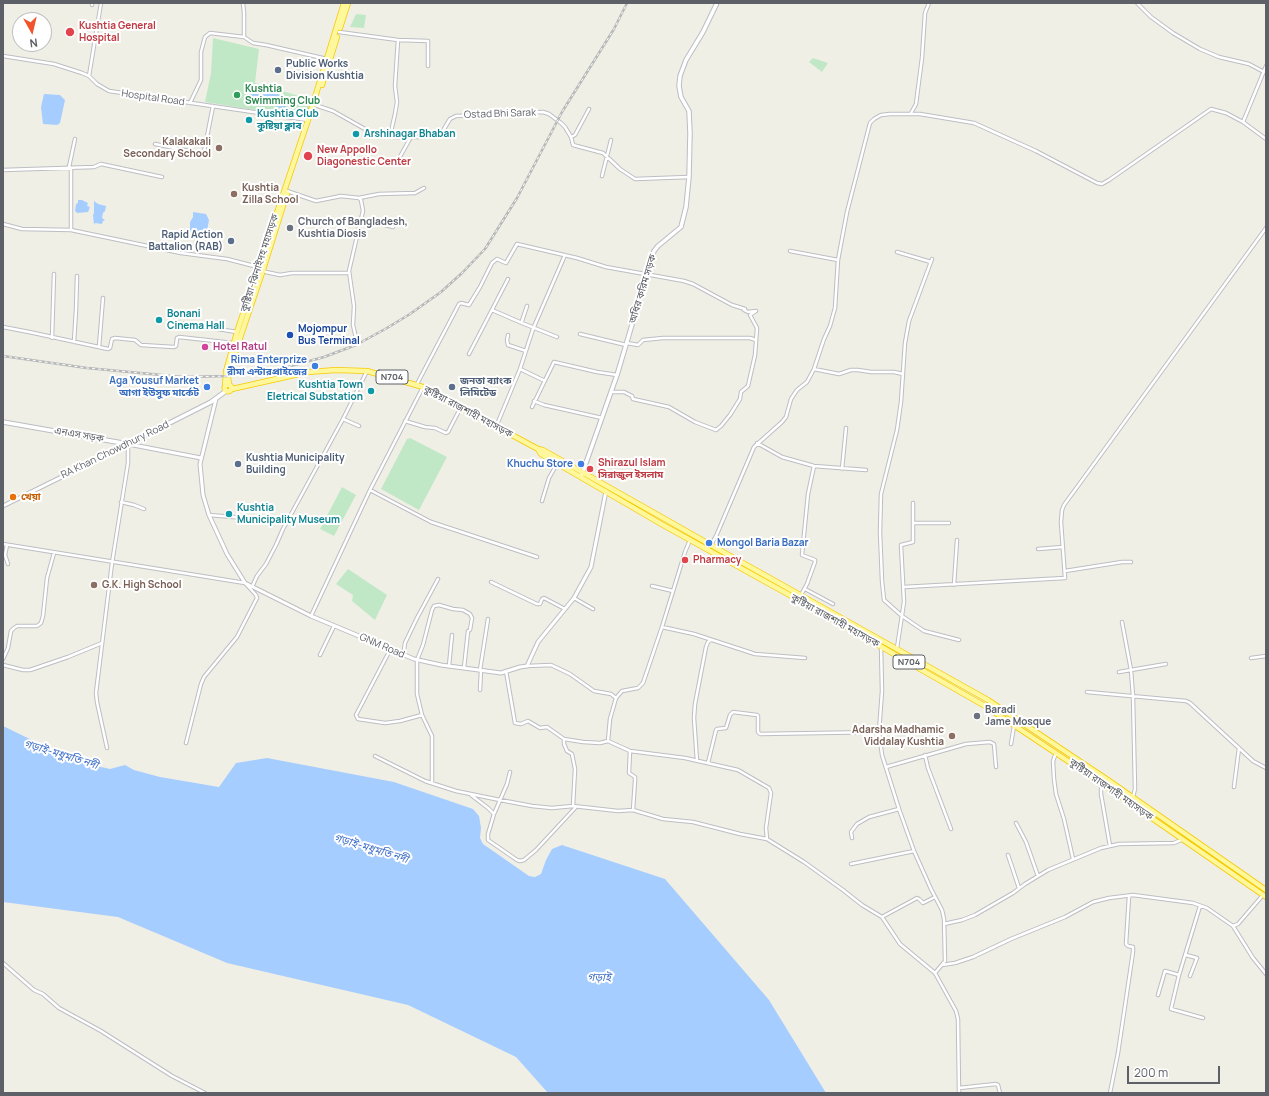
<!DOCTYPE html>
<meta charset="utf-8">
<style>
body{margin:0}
#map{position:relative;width:1269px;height:1096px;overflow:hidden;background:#f0efe5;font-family:Manrope,sans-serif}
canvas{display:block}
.frame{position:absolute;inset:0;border:4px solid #5d6066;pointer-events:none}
.north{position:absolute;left:12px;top:12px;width:40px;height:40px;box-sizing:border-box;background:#fff;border:1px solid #bebfc2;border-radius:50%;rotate:172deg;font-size:11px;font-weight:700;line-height:16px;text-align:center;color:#5d6066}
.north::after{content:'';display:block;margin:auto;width:14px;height:18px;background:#f1542b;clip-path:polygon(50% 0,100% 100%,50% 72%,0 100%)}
.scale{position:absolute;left:1127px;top:1066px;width:93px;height:18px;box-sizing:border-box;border:2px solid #5d6066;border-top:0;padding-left:5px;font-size:12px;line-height:14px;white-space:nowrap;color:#5d6066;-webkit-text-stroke:3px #fff;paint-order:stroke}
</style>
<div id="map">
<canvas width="1269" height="1096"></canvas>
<div class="frame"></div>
<div class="north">N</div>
<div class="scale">200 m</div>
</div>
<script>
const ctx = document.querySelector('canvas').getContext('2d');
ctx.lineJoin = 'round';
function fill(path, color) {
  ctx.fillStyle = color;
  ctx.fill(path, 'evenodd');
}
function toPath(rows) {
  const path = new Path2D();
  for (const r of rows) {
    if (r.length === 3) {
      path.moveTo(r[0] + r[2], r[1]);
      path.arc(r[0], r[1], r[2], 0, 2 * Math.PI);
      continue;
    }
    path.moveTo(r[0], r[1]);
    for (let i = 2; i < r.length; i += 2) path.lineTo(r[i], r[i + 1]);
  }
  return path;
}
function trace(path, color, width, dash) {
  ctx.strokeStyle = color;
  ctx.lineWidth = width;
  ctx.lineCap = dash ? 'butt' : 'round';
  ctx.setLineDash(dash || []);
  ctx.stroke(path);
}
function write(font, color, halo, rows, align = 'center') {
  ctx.font = font + ' Manrope,"Noto Sans Bengali",sans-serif';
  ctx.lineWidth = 4;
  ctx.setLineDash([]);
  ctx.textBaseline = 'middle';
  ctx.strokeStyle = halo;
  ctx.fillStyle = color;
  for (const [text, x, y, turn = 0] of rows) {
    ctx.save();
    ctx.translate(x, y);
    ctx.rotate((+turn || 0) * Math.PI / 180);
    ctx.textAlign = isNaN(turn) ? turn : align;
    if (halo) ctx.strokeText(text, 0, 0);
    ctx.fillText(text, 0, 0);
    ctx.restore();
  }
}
const green = toPath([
 [356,14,366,15,364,28,350,27],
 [213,38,259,49,255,83,313,100,306,118,205,102,211,73],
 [813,58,828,63,822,72,809,62],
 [410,438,447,457,419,510,381,489,407,439],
 [342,487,356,495,334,536,320,529],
 [348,569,387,595,375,620,352,601,353,595,336,584]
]);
const water = toPath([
 [258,89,264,89,277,94,281,96,285,102,286,107,281,108,270,104,264,105,257,104,247,95],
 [44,94,60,95,65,100,60,123,57,125,43,124,41,107],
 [78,200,82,200,88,203,87,206,90,207,88,212,77,213,75,211,76,204,78,203],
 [94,201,98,204,106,206,105,211,103,213,102,218,105,220,103,221,102,224,95,223,94,225,93,215,94,213],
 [193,212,206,214,209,220,206,236,190,231,190,222,193,217],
 [3,726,75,761,110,769,125,765,134,770,160,777,219,787,236,763,267,758,394,782,473,809,479,816,481,828,480,838,483,844,529,876,535,877,541,874,546,860,552,849,562,845,665,879,769,1000,826,1093,548,1093,516,1057,408,1005,227,963,118,917,3,902]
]);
const minor = toPath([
 [243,3,244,13,244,37],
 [1137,3,1151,17,1173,33,1200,49,1219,57,1249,64,1264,72],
 [92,5,92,3],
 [339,32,398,40,428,41,428,66],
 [3,56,54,64,82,73,89,76,97,84,109,91,308,120],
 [89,76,101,3],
 [190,103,201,80,201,52,205,37,210,33,244,37,253,43,266,45,327,59],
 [315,105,333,111,372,133,394,137,420,137,441,134,450,119,456,116,543,112,549,114,561,123,565,127,571,137],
 [589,109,575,135,571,137,573,145,603,153,620,169,635,179,689,177],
 [911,113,916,104,922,58,925,13,929,3],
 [1243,122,1266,66],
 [390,136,395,114,397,102,395,86,398,40],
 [155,144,199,153,204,152,213,106],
 [397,162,411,137],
 [69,167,75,139],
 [71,168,71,230],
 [3,170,94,167,101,164,162,177],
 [602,176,611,140],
 [287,191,316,201,341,196,359,198,361,200,363,211,361,219,349,271,354,306,353,325,356,338],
 [359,198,379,194,415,193,424,188],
 [361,219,393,227],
 [3,224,22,229,71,230,181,253,227,259,258,267],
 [790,251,838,260],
 [897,252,931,262],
 [932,259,909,321,905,343,901,402,897,430,881,494,880,532,882,581,884,600,902,616,924,631,959,640],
 [262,270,266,272,280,275,292,273,349,273],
 [527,306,522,321,522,323,557,337],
 [492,310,522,323],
 [173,322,237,332],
 [3,327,29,332,108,349,110,348,112,339,115,338,135,340,141,345,174,347,176,346,177,338,179,337,233,343],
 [580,334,626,345],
 [508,335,507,340,508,345,526,351],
 [52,338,54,274],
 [74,342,76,310,77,276],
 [627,343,638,345,643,340,663,338,750,338,756,340],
 [99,347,103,298],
 [469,354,508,279],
 [520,369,545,381],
 [814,369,839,374,851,370,858,370,871,372,894,372,903,374],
 [417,384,459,304,461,303,469,305,480,287,492,263,497,259,506,263,517,244,577,258,606,267,684,281,693,284,732,305,745,309],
 [612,392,624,392,632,396,633,399,669,407,695,422,716,430,721,426,730,415,740,399,741,392,748,386,755,355,757,328,750,315,756,311,748,312,744,310],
 [534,401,544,405,602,418],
 [532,407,554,362,597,372,617,375],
 [343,419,359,426],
 [405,421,425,427,435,428,446,433,448,432,461,407],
 [496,427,520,369,533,329,565,255],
 [757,443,782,457,814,466,866,470],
 [842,469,846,428],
 [370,490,431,522,537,557],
 [542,501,549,478,557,464],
 [121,502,134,505,144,509],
 [209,515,269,520],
 [913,523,949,523],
 [3,544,245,583,256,595,257,598,237,637,204,677,201,684,186,743],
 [7,545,5,555,8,564],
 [711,545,717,534,754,447,782,422,786,417,791,399,797,390,807,382,814,369,824,339,830,326,835,308,838,260,847,212,870,123,874,119,881,115,890,114,920,114,974,123,1036,151,1097,183,1102,184,1109,180,1211,109,1226,113,1243,122,1266,139],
 [1038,549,1063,547],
 [1065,571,1122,562,1131,562],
 [491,582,537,604,540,604,542,599,544,598,565,609],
 [954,585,957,540],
 [652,586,673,591],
 [252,587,257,576,266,564,276,545,283,529,343,419,367,371],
 [904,587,1065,578,1061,522,1062,510,1064,505,1266,228],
 [805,589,833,604],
 [801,595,807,584,815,562,815,560,802,555,808,494,814,466],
 [574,598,593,609],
 [311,616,370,490,423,387],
 [1122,622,1131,670,1133,696,1135,789,1133,797],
 [662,627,694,634,755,654,805,658],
 [881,646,882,691,879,732,882,755,899,809,914,851,931,889,942,910,944,919,945,961,935,973,956,1011,958,1019,959,1093],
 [897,648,904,602,901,545,913,542,913,503],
 [390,650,356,715,358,719,385,723,400,721,422,715],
 [401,654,404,650,405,643,417,618,438,579],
 [320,655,334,626],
 [1251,658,1266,656],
 [3,659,8,648,11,631,14,628,17,626,37,626,41,623,43,616,47,578,54,553],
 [3,665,23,670,30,670,68,657,102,643],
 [449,666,452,635],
 [527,666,551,665,570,674,594,691,611,694,616,698],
 [480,670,488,619],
 [506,671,515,723,521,724,528,721,540,728,547,727,564,739,583,742,600,743,608,741,630,751,685,758,738,770,769,788,771,793,766,828,767,839],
 [1119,672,1166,664],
 [480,690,481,670],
 [1087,692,1186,701,1190,703,1253,761,1266,768],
 [564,739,564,744,567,751,572,754,575,769,573,806],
 [608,741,610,719,616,698,622,691,638,688,643,683,662,627,685,552,690,540],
 [1011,744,1014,726],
 [107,748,97,702,96,693,112,563,128,463,128,444],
 [630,751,629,773,635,777,635,781,633,810],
 [1056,753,1053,761,1054,779,1056,794,1064,819,1073,859],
 [925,755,928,768,951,829],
 [375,756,425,781,456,791,500,800,532,806,552,808,573,806,618,811,633,810,663,819,693,822,740,834,767,839,804,862,843,890,862,905,882,917,900,944,935,973],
 [697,761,694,718,695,704,706,647,708,642,711,640],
 [708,763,716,730,717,729,726,728,730,715,733,712,757,715,758,716,758,732,760,734,879,732],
 [886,767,966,744,990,742,994,744,996,767],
 [432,783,432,736,422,715,417,694,417,660,423,645,432,610,434,606,439,605,453,609,463,610,470,614,472,618,470,630,468,631,464,668],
 [1103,785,1101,789,1101,794,1110,846],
 [1234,787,1239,748],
 [471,795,488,808,494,814,488,834,488,840,517,860,520,861,524,860,536,850,576,807],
 [494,814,507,784,510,772],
 [1016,823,1026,842,1038,876],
 [852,838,851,832,857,824,869,817,899,809],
 [1008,855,1019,888],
 [851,864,914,851],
 [1200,906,1179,975,1171,1009,1203,1018],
 [882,917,917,898,919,899,923,903,935,897],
 [944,924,962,920,975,915,1013,893,1025,884,1048,870,1101,848,1119,844,1174,843,1181,840],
 [1233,926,1253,958,1266,974],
 [1186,955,1197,958,1190,976],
 [3,963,34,990,43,994,59,1008,101,1031,172,1076,205,1093],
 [942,965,955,963,973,957,1011,939,1065,917,1093,902,1109,898,1133,895,1193,903,1207,908,1233,926,1238,924,1263,895],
 [1158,995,1165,971,1179,975],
 [959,1088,996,1084,998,1085,1000,1093],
 [1110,1093,1118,1053,1133,952,1133,947,1128,946,1126,944,1129,896]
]);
const tertiary = toPath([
 [216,399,200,464,203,495,209,515,227,554,245,583,311,616,414,659,441,665,501,673,520,667,527,666,538,642,574,598,591,567,606,491],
 [3,506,128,444,201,458]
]);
const secondary = toPath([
 [3,422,128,444,211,402,226,391],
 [581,477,617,375,654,251,658,246,681,227,686,207,689,177,690,133,689,111,681,97,679,86,680,76,686,60,703,32,717,3]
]);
const trunk = toPath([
 [340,28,348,3],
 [322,85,337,37],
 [228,388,3.5],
 [229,385,228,376,238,344,263,270,287,193],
 [225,387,226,371,237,332,308,120,344,3],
 [232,389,308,372,336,370,367,371,423,387,538,449,543,450,718,549,988,700,1108,780,1266,890],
 [538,449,541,454,663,525,822,613,985,706,1104,785,1266,897]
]);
const rail = toPath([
 [3,356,87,368,183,377,228,376,287,367,324,357,356,345,387,328,410,314,441,292,462,273,485,249,517,198,562,112,614,29,627,3]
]);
const markers = [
 [70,32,5,"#e0444e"],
 [278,70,4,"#5c6f8a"],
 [237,95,4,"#2e9e5b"],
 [249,120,4,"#0f9aa8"],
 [356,134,4,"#0f9aa8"],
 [219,148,4,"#8d6e63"],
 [308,156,5,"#e0444e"],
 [234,194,4,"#8d6e63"],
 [290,228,4,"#6b7280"],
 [231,241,4,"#5c6f8a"],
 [159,320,4,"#0f9aa8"],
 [290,335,4,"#1a4fb4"],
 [205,347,4,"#d1479c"],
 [315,366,4,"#3f7fe0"],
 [207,387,4,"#3f7fe0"],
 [452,387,4,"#5c6f8a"],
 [371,391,4,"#0f9aa8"],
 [238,464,4,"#5c6f8a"],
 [581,464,4,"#3f7fe0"],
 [590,469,4,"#e0444e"],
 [13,497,4,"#e8710a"],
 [229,514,4,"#0f9aa8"],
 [709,543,4,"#3f7fe0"],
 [685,560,4,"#e0444e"],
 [94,585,4,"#8d6e63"],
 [977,716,4,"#6b7280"],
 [952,736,4,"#8d6e63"]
];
const shields = [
 [392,377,32],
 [909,662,32]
];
const shieldNames = [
 ["N704",392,377],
 ["N704",909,662]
];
const healthNames = [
 ["Kushtia General",79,26],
 ["Hospital",79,38],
 ["New Appollo",317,150],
 ["Diagonestic Center",317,162],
 ["Shirazul Islam",598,463],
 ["সিরাজুল ইসলাম",598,475],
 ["Pharmacy",693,560]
];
const serviceNames = [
 ["Public Works",286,64],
 ["Division Kushtia",286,76],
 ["Rapid Action",223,235,"right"],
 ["Battalion (RAB)",223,247,"right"],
 ["জনতা ব্যাংক",460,381],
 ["লিমিটেড",460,393],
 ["Kushtia Municipality",246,458],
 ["Building",246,470]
];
const leisureNames = [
 ["Kushtia",245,89],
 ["Swimming Club",245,101]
];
const streetNames = [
 ["Hospital Road",153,98,8],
 ["Ostad Bhi Sarak",500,114,-2],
 ["কুষ্টিয়া-ঝিনাইদহ মহাসড়ক",260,263,-72],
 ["অধির করিম সড়ক",643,289,-73],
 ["কুষ্টিয়া রাজশাহী মহাসড়ক",468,412,28],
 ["এনএস সড়ক",79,435,10],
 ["RA Khan Chowdhury Road",115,450,-26],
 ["কুষ্টিয়া রাজশাহী মহাসড়ক",835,621,29],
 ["GNM Road",382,646,23],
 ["কুষ্টিয়া রাজশাহী মহাসড়ক",1111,790,35]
];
const cultureNames = [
 ["Kushtia Club",257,114],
 ["কুষ্টিয়া ক্লাব",257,126],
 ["Arshinagar Bhaban",364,134],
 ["Bonani",167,314],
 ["Cinema Hall",167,326],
 ["Kushtia Town",363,385,"right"],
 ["Eletrical Substation",363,397,"right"],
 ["Kushtia",237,508],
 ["Municipality Museum",237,520]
];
const educationNames = [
 ["Kalakakali",211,142],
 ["Secondary School",211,154],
 ["Kushtia",242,188,"left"],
 ["Zilla School",242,200,"left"],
 ["G.K. High School",102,585,"left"],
 ["Adarsha Madhamic",944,730],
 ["Viddalay Kushtia",944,742]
];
const worshipNames = [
 ["Church of Bangladesh,",298,222],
 ["Kushtia Diosis",298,234],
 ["Baradi",985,710],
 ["Jame Mosque",985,722]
];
const transitNames = [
 ["Mojompur",298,329],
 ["Bus Terminal",298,341]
];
const hotelNames = [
 ["Hotel Ratul",213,347]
];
const shopNames = [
 ["Rima Enterprize",307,360],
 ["রীমা এন্টারপ্রাইজের",307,372],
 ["Aga Yousuf Market",199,381],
 ["আগা ইউসুফ মার্কেট",199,393],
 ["Khuchu Store",573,464],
 ["Mongol Baria Bazar",717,543,"left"]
];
const foodNames = [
 ["খেয়া",21,497]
];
const waterNames = [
 ["গড়াই-মধুমতি নদী",61,755,17],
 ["গড়াই-মধুমতি নদী",371,849,17],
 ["গড়াই",599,978]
];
fill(green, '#c1e8c6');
fill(water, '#a6cdff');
trace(minor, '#bdbec4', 4.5);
trace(tertiary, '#bdbec4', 5);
trace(secondary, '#bbbdc4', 5.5);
trace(trunk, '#f5c900', 6);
trace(minor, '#fff', 2.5);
trace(tertiary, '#fff', 3);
trace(secondary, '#fff', 3.5);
trace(trunk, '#fff79c', 4.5);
trace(rail, '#b6b7b7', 2.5);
trace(rail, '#fff', 1, [3]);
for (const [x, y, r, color] of markers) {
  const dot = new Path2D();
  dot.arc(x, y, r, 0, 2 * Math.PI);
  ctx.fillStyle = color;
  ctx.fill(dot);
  trace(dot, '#fff', 1.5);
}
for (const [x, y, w] of shields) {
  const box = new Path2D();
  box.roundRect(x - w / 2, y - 7, w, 14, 3);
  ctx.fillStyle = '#fff';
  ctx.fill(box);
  trace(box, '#5d6066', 1);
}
write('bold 9px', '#5d6066', null, shieldNames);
write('bold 10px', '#be3a42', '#fff', healthNames, 'left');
write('bold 10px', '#4e5e75', '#fff', serviceNames, 'left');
write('bold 10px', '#27864d', '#fff', leisureNames, 'left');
write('10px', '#5d6066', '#fff', streetNames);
write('bold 10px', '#0d838f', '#fff', cultureNames, 'left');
write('bold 10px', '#785e54', '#fff', educationNames, 'right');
write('bold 10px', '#5b616d', '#fff', worshipNames, 'left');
write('bold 10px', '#164399', '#fff', transitNames, 'left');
write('bold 10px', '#b23c85', '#fff', hotelNames, 'left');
write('bold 10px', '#366cbe', '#fff', shopNames, 'right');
write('bold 10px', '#c56008', '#fff', foodNames, 'left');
write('italic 11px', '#4272c9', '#fff', waterNames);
</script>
